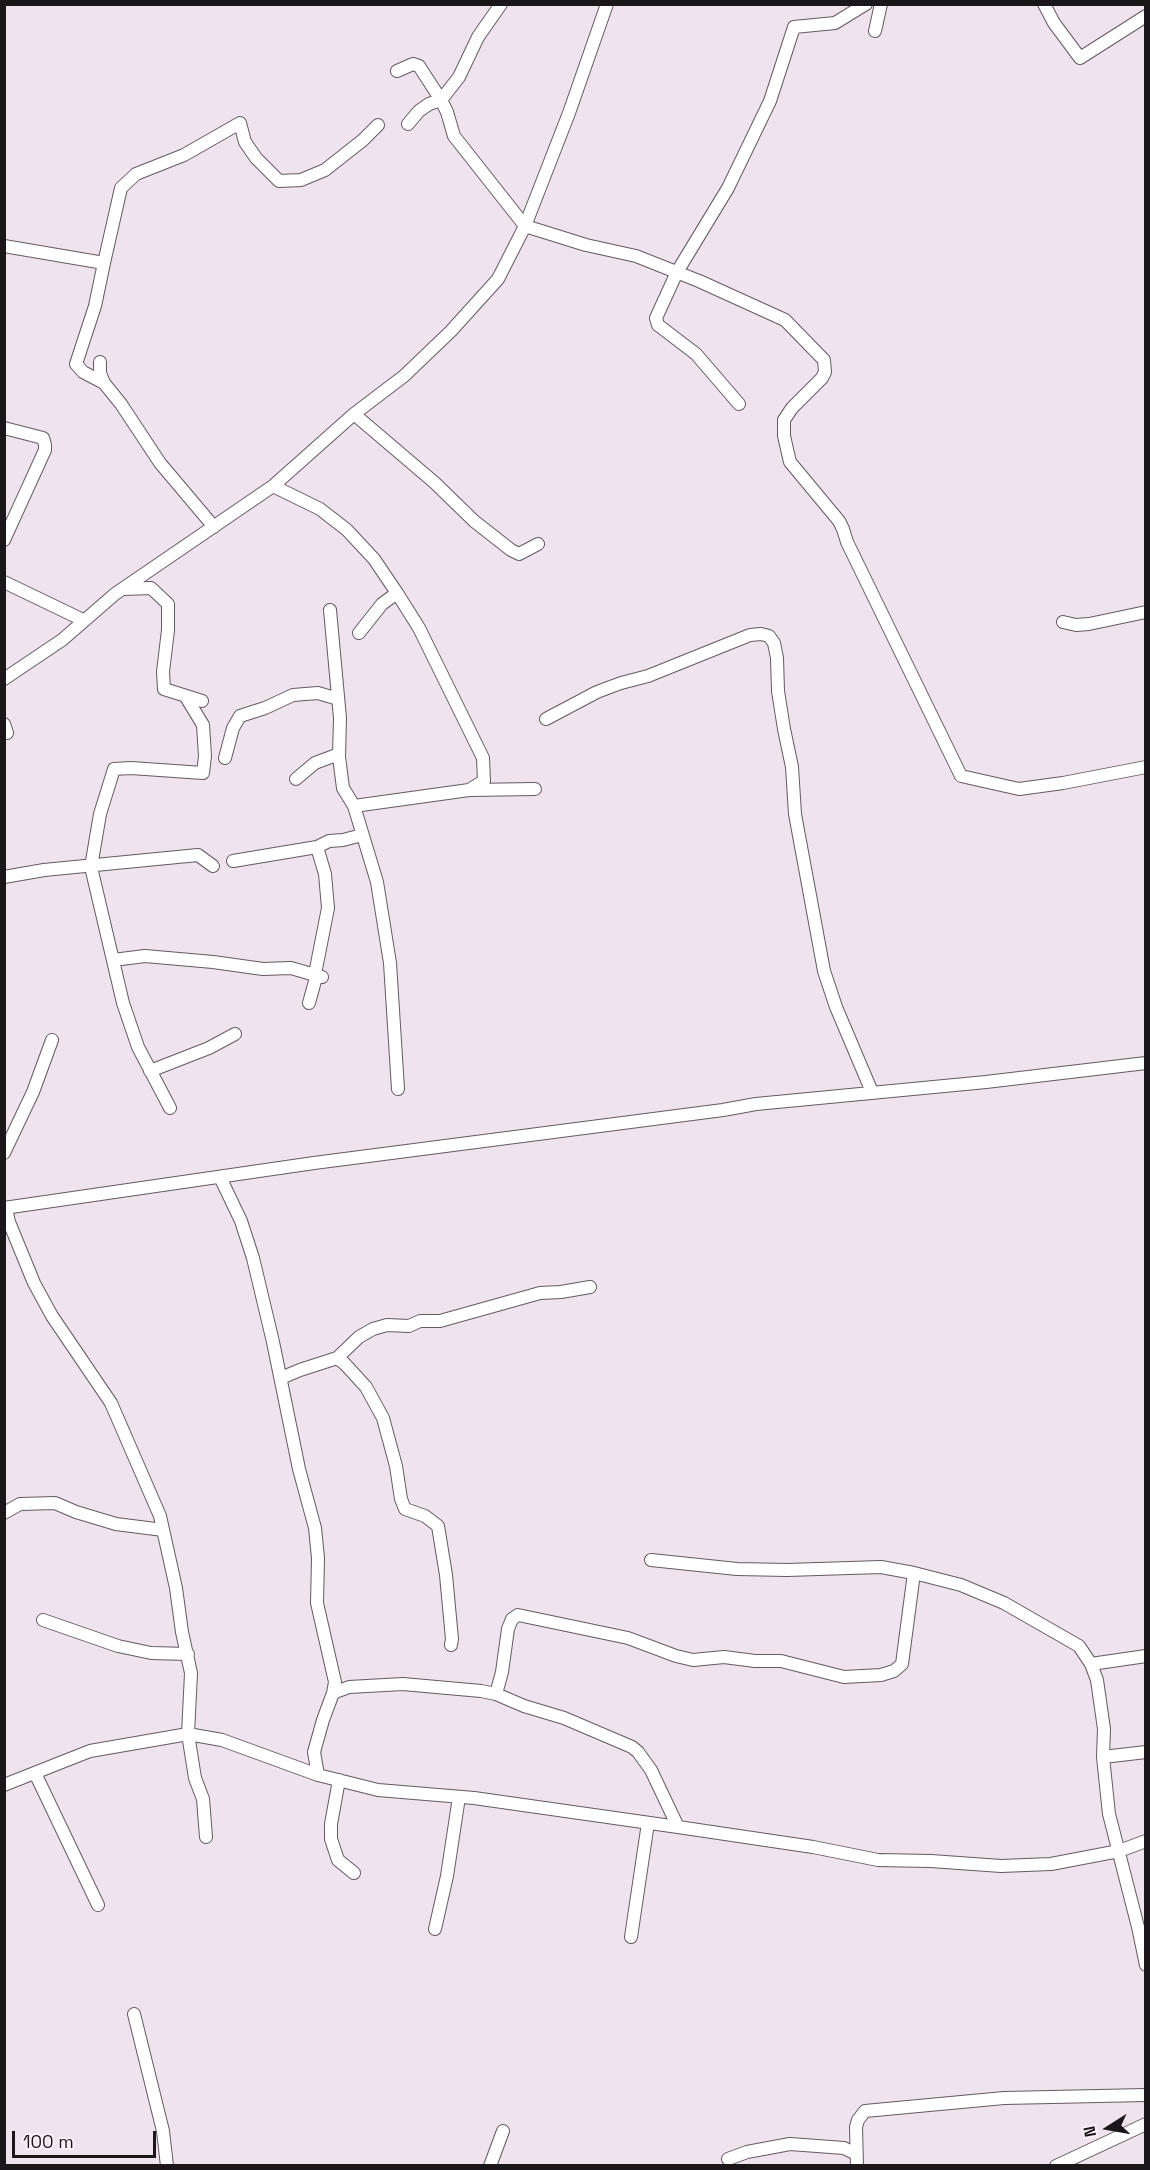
<!DOCTYPE html>
<style>
body{margin:0}
#map{position:relative;width:1150px;height:2170px;overflow:hidden;background:#efe3ee;font-family:"Space Grotesk",sans-serif}
canvas{display:block}
.frame{position:absolute;inset:0;border:6px solid #1a161a;pointer-events:none}
.north{position:absolute;left:1078px;top:2098px;width:60px;height:60px;-webkit-text-stroke:4px #fcf0fb;paint-order:stroke;rotate:259deg;font-size:16px;font-weight:700;line-height:24px;text-align:center;color:#1a161a}
.north::after{content:'';display:block;margin:auto;width:21px;height:27px;background:#1a161a;clip-path:polygon(50% 0,100% 100%,50% 72%,0 100%)}
.scale{position:absolute;left:12px;top:2131px;width:144px;height:27px;box-sizing:border-box;border:3px solid #1a161a;border-top:0;padding-left:8px;font-size:18px;line-height:21px;white-space:nowrap;color:#1a161a;-webkit-text-stroke:4px #fcf0fb;paint-order:stroke}
</style>
<div id="map">
<canvas width="1150" height="2170"></canvas>
<div class="frame"></div>
<div class="north">N</div>
<div class="scale">100 m</div>
</div>
<script>
const ctx = document.querySelector('canvas').getContext('2d');
ctx.lineJoin = 'round';
function toPath(rows) {
  const path = new Path2D();
  for (const r of rows) {
    path.moveTo(r[0], r[1]);
    for (let i = 2; i < r.length; i += 2) path.lineTo(r[i], r[i + 1]);
  }
  return path;
}
function trace(path, color, width, dash) {
  ctx.strokeStyle = color;
  ctx.lineWidth = width;
  ctx.lineCap = dash ? 'butt' : 'round';
  ctx.setLineDash(dash || []);
  ctx.stroke(path);
}
const minor = toPath([
 [1044,4,1054,23,1080,58,1146,16],
 [875,31,881,4],
 [397,71,413,64,419,66,441,100,459,77,478,37,501,4],
 [408,124,419,111,429,104,441,100,447,112,454,136,525,226,586,245,636,256,699,281,785,320,824,360,825,372,822,378,792,408,784,420,784,436,790,462,839,521,843,529,847,542,961,776,1019,789,1063,783,1146,767],
 [4,246,104,263,121,188,136,174,184,155,240,123,245,142,256,158,279,181,301,180,325,170,363,140,378,125],
 [104,263,95,306,76,364,83,372,104,383],
 [100,362,100,373,104,383,121,404,160,463,214,527],
 [739,404,696,354,658,325,656,318,677,272,728,188,770,101,794,27,835,23,866,4],
 [354,414,435,483,474,521,511,550,519,554,538,544],
 [4,428,43,438,45,445,45,450,4,540],
 [273,486,320,509,347,530,374,559,397,593,419,628,483,758,484,781,469,790],
 [4,582,83,620],
 [124,589,151,588,168,604,168,630,163,672,164,689,202,701],
 [330,610,340,718,339,757,343,788,354,806,377,882,390,963,398,1089],
 [1063,622,1076,625,1089,624,1146,612],
 [359,633,382,604,397,593],
 [4,679,62,640,115,594,273,486,354,414,404,376,451,331,498,279,525,226,569,113,607,4],
 [546,719,597,692,621,683,648,676,750,635,761,634,769,636,774,643,777,658,778,691,784,729,792,767,795,814,824,971,836,1007,872,1092],
 [4,724,7,733],
 [225,758,233,728,240,716,265,708,293,695,318,693,338,699],
 [296,779,315,763,339,754],
 [354,806,469,790,535,789],
 [233,861,317,847],
 [4,877,44,870,198,855,213,866],
 [113,960,145,956,213,962,263,969,291,968,322,977],
 [309,1003,315,981,315,974,328,908,325,874,317,847,329,841,343,840,362,835],
 [150,1071,209,1048,235,1034],
 [170,1108,138,1047,123,1003,91,867,100,814,114,769,131,768,203,773,205,756,203,725,186,697],
 [4,1153,33,1092,52,1040],
 [220,1177,241,1221,253,1258,273,1342,299,1469,315,1528,318,1558,317,1603,335,1682,333,1693,323,1720,314,1752,318,1775],
 [4,1208,314,1163,723,1110,756,1104,986,1082,1146,1063],
 [6,1208,9,1222,34,1283,52,1316,111,1403,160,1516,176,1588,182,1632,191,1673,188,1734,195,1778,203,1799,206,1837],
 [337,1358,359,1337,373,1329,387,1325,409,1326,420,1321,440,1321,540,1293,561,1292,590,1287],
 [281,1378,300,1370,337,1358,344,1363,366,1387,383,1418,396,1466,401,1499,405,1509,425,1516,438,1526,446,1575,452,1639,451,1645],
 [4,1513,20,1504,55,1503,76,1512,116,1524,163,1530],
 [651,1560,737,1569,787,1570,881,1567,914,1573,961,1585,1004,1603,1079,1646,1091,1664,1097,1680,1104,1729,1103,1757,1109,1814,1138,1927,1146,1965],
 [43,1620,118,1646,151,1653,188,1654],
 [1091,1664,1146,1656],
 [333,1693,349,1687,403,1684,481,1691,496,1694,524,1706,564,1718,632,1747,638,1752,651,1770,678,1827],
 [496,1694,502,1672,508,1629,512,1619,518,1615,628,1638,676,1656,693,1660,724,1657,755,1661,781,1661,844,1677,881,1675,894,1671,902,1664,914,1573],
 [1103,1757,1146,1752],
 [35,1773,98,1905],
 [339,1780,331,1824,331,1839,338,1860,354,1873],
 [4,1785,90,1751,188,1734,222,1740,318,1775,378,1790,474,1798,678,1827,813,1847,878,1860,931,1861,1001,1866,1051,1864,1119,1851,1146,1841],
 [435,1929,447,1876,459,1797],
 [631,1937,648,1823],
 [134,2014,163,2131,167,2166],
 [728,2159,747,2152,790,2144,844,2148,856,2154],
 [490,2166,503,2131],
 [857,2166,856,2127,858,2120,865,2111,1004,2098,1146,2095],
 [1056,2166,1146,2124]
]);
trace(minor, '#645a63', 14);
trace(minor, '#fff', 12);
</script>
